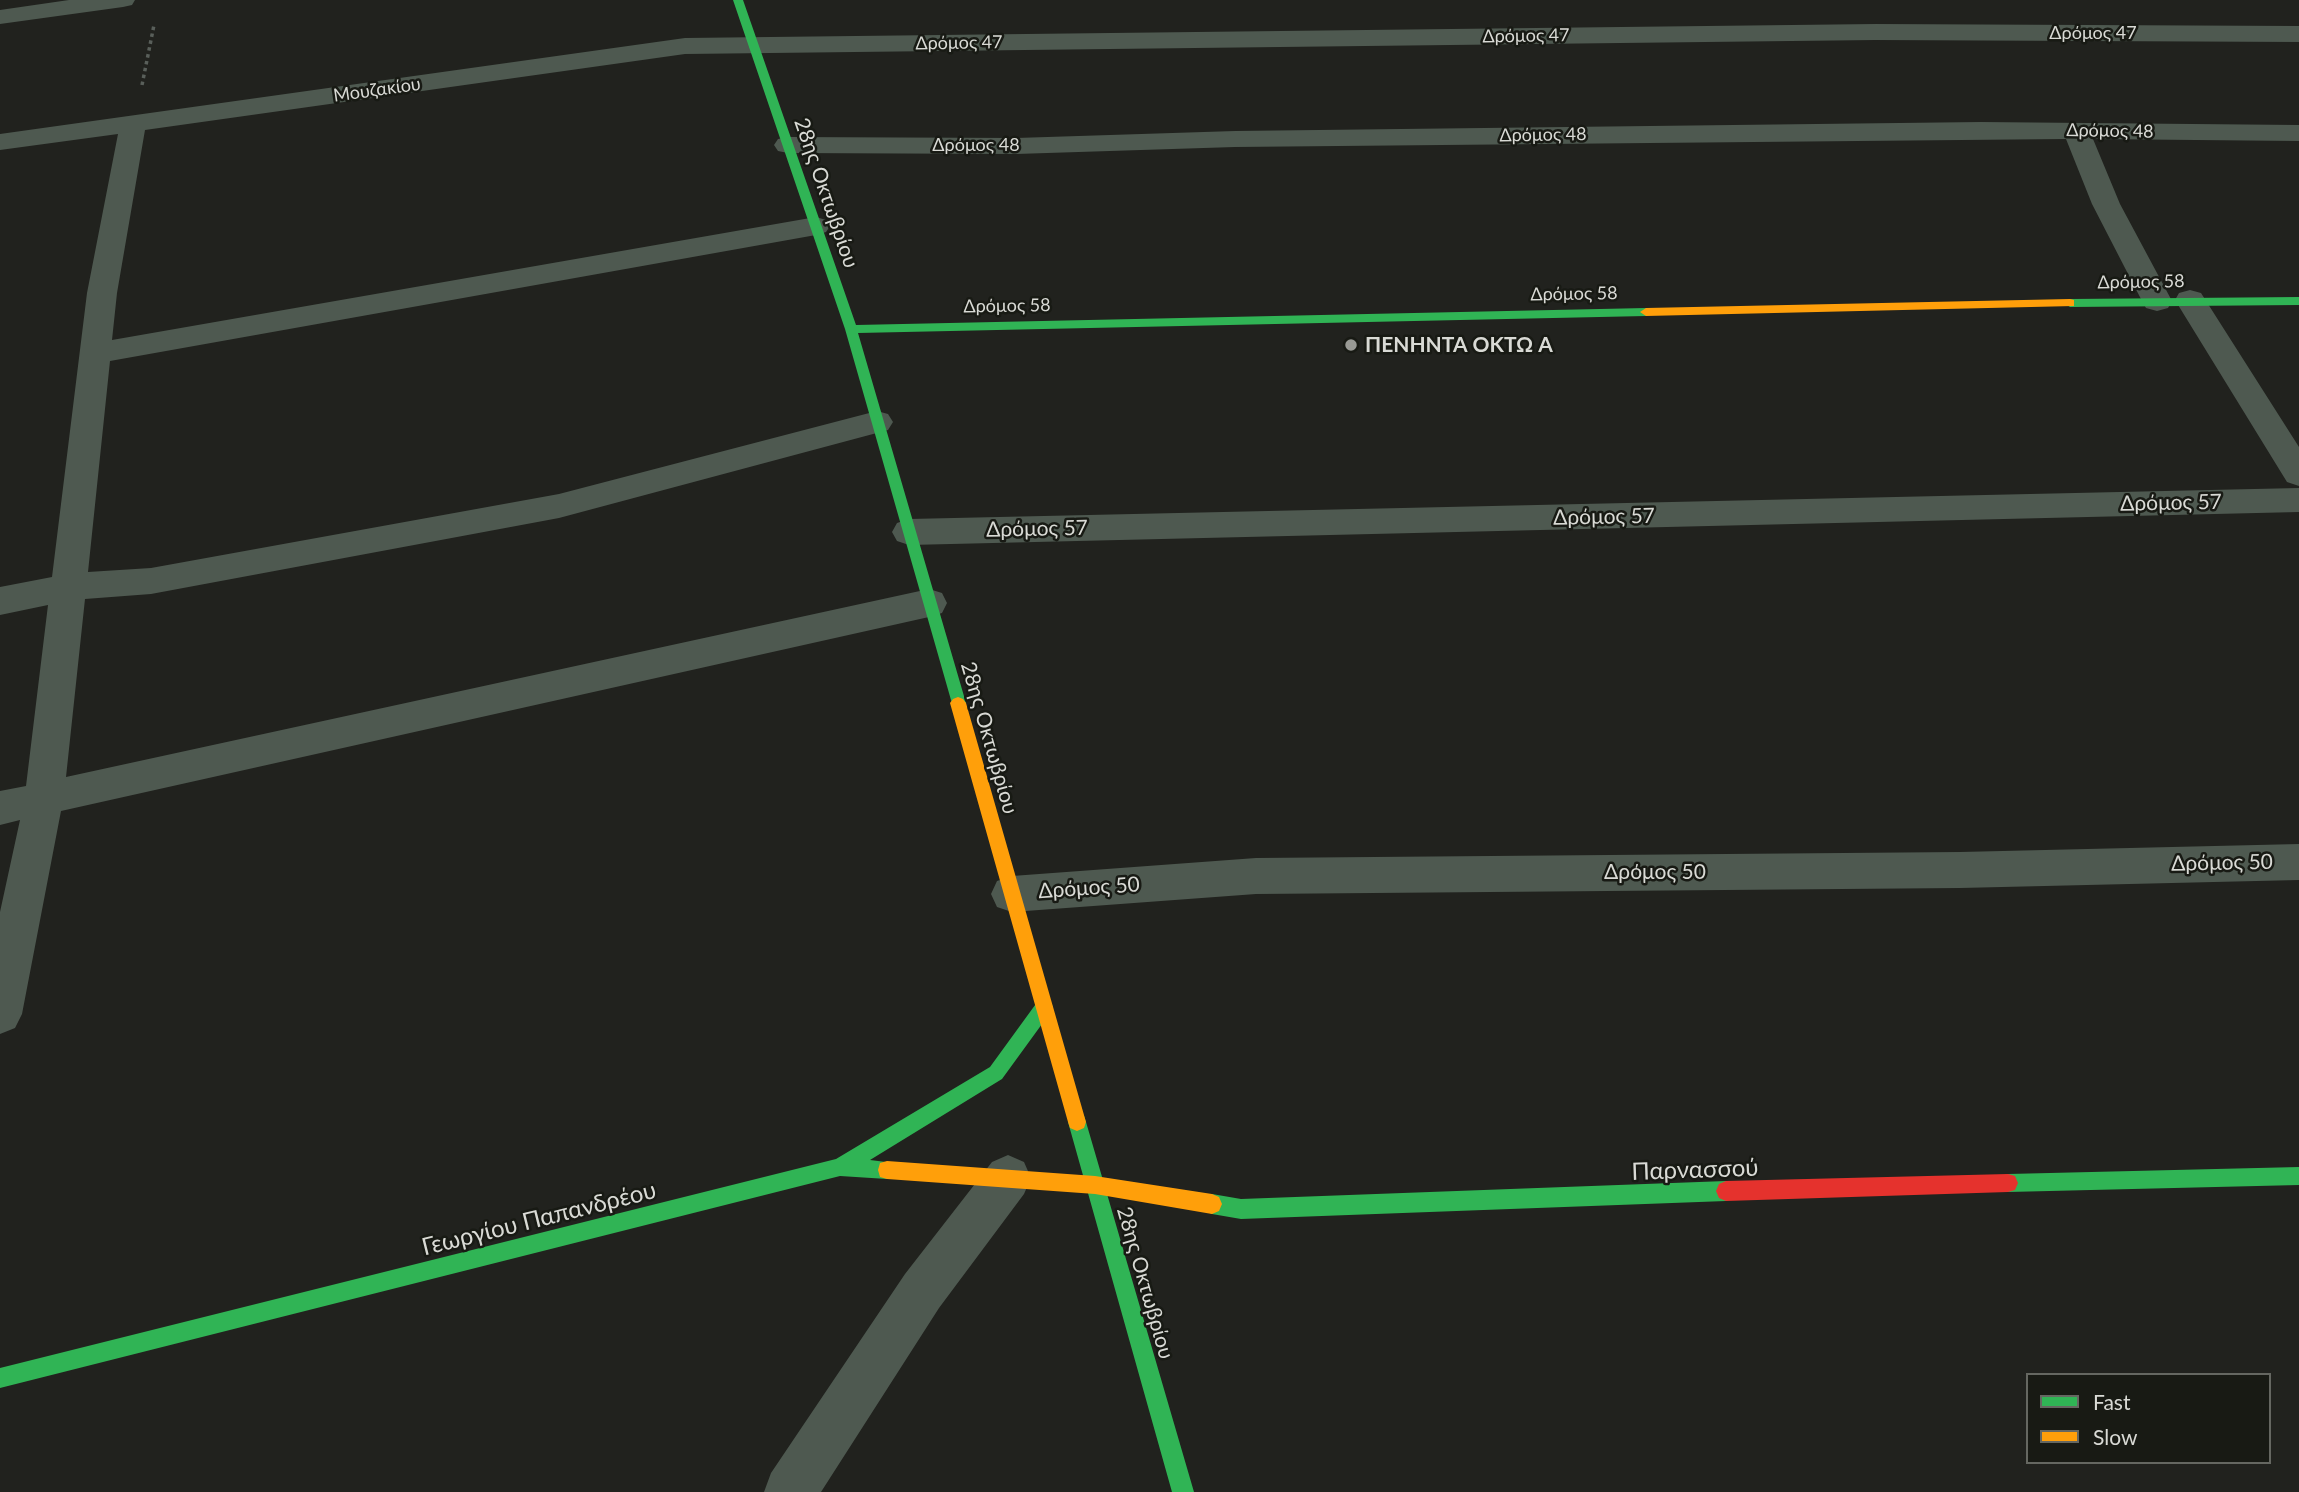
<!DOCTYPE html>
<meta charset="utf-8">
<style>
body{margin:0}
#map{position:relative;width:2299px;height:1492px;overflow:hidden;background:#21221e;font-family:Lato,sans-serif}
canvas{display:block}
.legend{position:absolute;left:2026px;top:1373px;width:245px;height:91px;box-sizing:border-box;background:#181a14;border:2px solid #656761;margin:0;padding:9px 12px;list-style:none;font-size:21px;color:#d9dad5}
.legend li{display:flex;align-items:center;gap:14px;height:35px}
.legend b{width:35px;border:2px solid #656761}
</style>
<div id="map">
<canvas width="2299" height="1492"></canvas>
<ul class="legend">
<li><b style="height:9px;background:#30b455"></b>Fast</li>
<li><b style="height:9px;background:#ff9f0a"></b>Slow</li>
</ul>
</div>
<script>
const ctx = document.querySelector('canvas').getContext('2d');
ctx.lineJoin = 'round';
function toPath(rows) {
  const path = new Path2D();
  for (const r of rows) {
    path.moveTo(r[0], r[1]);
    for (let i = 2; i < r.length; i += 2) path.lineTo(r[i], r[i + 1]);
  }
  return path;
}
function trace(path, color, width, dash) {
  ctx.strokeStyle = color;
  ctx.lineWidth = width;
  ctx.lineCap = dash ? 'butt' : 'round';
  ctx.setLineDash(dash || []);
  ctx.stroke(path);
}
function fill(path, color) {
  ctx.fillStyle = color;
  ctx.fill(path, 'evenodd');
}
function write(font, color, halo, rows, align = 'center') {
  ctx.font = font + ' Lato,sans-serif';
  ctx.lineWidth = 5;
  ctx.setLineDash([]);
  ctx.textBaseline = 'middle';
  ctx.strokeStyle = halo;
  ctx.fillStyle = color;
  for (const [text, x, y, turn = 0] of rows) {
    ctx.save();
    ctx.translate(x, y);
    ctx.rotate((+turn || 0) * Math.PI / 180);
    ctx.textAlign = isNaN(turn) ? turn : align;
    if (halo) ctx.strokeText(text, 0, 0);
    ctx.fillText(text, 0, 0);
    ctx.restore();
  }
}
const path = toPath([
 [142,85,154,25]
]);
const street = toPath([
 [69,0,135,0,132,5,123,7,0,24,0,10,69,0],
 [1876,24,2299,26,2299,42,1876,40,685,54,145,130,117,293,112,340,816,217,826,220,830,226,826,232,816,235,110,361,88,572,151,568,559,494,877,411,888,414,893,422,888,430,559,518,151,594,85,599,66,777,929,589,942,593,947,603,942,613,929,617,61,811,22,1014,15,1028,0,1034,0,912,20,820,0,825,0,791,26,786,48,605,0,615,0,587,52,577,87,293,118,134,0,150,0,134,685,38,1876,24],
 [1981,122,2299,125,2299,141,2093,139,2120,204,2172,301,2168,308,2157,311,2146,308,2142,301,2092,204,2066,139,1235,147,1016,154,788,153,778,151,774,145,778,139,788,137,1016,138,1235,131,1981,122],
 [2190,290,2201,293,2299,447,2299,486,2287,482,2175,300,2179,293,2190,290],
 [2299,488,2299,512,909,545,897,541,892,532,897,523,909,519,2299,488],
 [2299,844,2299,880,1960,888,1256,894,1012,912,997,907,991,894,997,881,1012,876,1256,858,1960,852,2299,844],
 [1008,1155,1024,1162,1031,1178,1024,1194,939,1308,821,1492,764,1492,771,1473,905,1274,992,1162,1008,1155]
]);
const fast = toPath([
 [733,0,743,0,856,325,1646,308,1652,312,1646,316,858,333,966,703,963,707,953,707,845,329,733,0],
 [2299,297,2299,305,2070,307,2064,303,2070,299,2299,297],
 [1044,999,1050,1001,1053,1007,1050,1013,1002,1079,870,1160,894,1163,896,1170,894,1177,887,1179,840,1176,0,1388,0,1368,836,1159,990,1067,1038,1001,1044,999],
 [1077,1113,1084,1116,1086,1122,1194,1492,1172,1492,1068,1122,1070,1116,1077,1113],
 [2299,1167,2299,1185,2008,1192,2001,1190,1998,1183,2001,1176,2008,1174,2299,1167],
 [1726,1181,1733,1184,1736,1191,1733,1198,1726,1201,1241,1219,1212,1214,1205,1211,1202,1204,1205,1197,1212,1194,1241,1199,1726,1181]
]);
const slow = toPath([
 [2070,299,2074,300,2074,306,1646,316,1640,312,1646,308,2070,299],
 [958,697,963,699,966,703,1086,1122,1084,1128,1077,1131,1070,1128,1068,1122,950,703,953,699,958,697],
 [887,1161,1095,1176,1212,1194,1219,1197,1222,1204,1219,1211,1212,1214,1095,1194,887,1179,880,1177,878,1170,880,1163,887,1161]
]);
const jam = toPath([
 [2008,1174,2015,1176,2018,1183,2015,1190,2008,1192,1726,1201,1719,1198,1716,1191,1719,1184,1726,1181,2008,1174]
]);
const markers = [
 [1351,345,7,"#999a95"]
];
const farStreetnames = [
 ["Δρόμος 47",2093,33],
 ["Δρόμος 47",1526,36,-1],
 ["Δρόμος 47",959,43,-1],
 ["Μουζακίου",377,90,-8],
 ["Δρόμος 48",2110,131,1],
 ["Δρόμος 48",1543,135,-1],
 ["Δρόμος 48",976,145],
 ["Δρόμος 58",2141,282,-1],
 ["Δρόμος 58",1574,294,-1],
 ["Δρόμος 58",1007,306,-1]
];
const streetNames = [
 ["28ης Οκτωβρίου",826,193,71],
 ["Δρόμος 57",2171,503,-1],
 ["Δρόμος 57",1604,517,-1],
 ["Δρόμος 57",1037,529,-1],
 ["28ης Οκτωβρίου",989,738,74],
 ["Δρόμος 50",2222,863,-1],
 ["Δρόμος 50",1655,872],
 ["Δρόμος 50",1089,888,-4],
 ["28ης Οκτωβρίου",1145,1283,74]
];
const poiNames = [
 ["ΠΕΝΗΝΤΑ ΟΚΤΩ Α",1365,345]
];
const nearStreetnames = [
 ["Παρνασσού",1695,1170,-2],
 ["Γεωργίου Παπανδρέου",539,1219,-14]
];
trace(path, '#595f5a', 3.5, [3.5, 3.5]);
fill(street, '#4e5950');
fill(fast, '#30b455');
fill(slow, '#ff9f0a');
fill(jam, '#e5322d');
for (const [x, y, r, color] of markers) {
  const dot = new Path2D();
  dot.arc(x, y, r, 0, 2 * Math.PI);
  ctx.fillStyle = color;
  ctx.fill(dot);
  trace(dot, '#181a14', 2.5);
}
write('18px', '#d9dad5', '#181a14', farStreetnames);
write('21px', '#d9dad5', '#181a14', streetNames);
write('bold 21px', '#d9dad5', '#181a14', poiNames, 'left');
write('24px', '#d9dad5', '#181a14', nearStreetnames);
</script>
